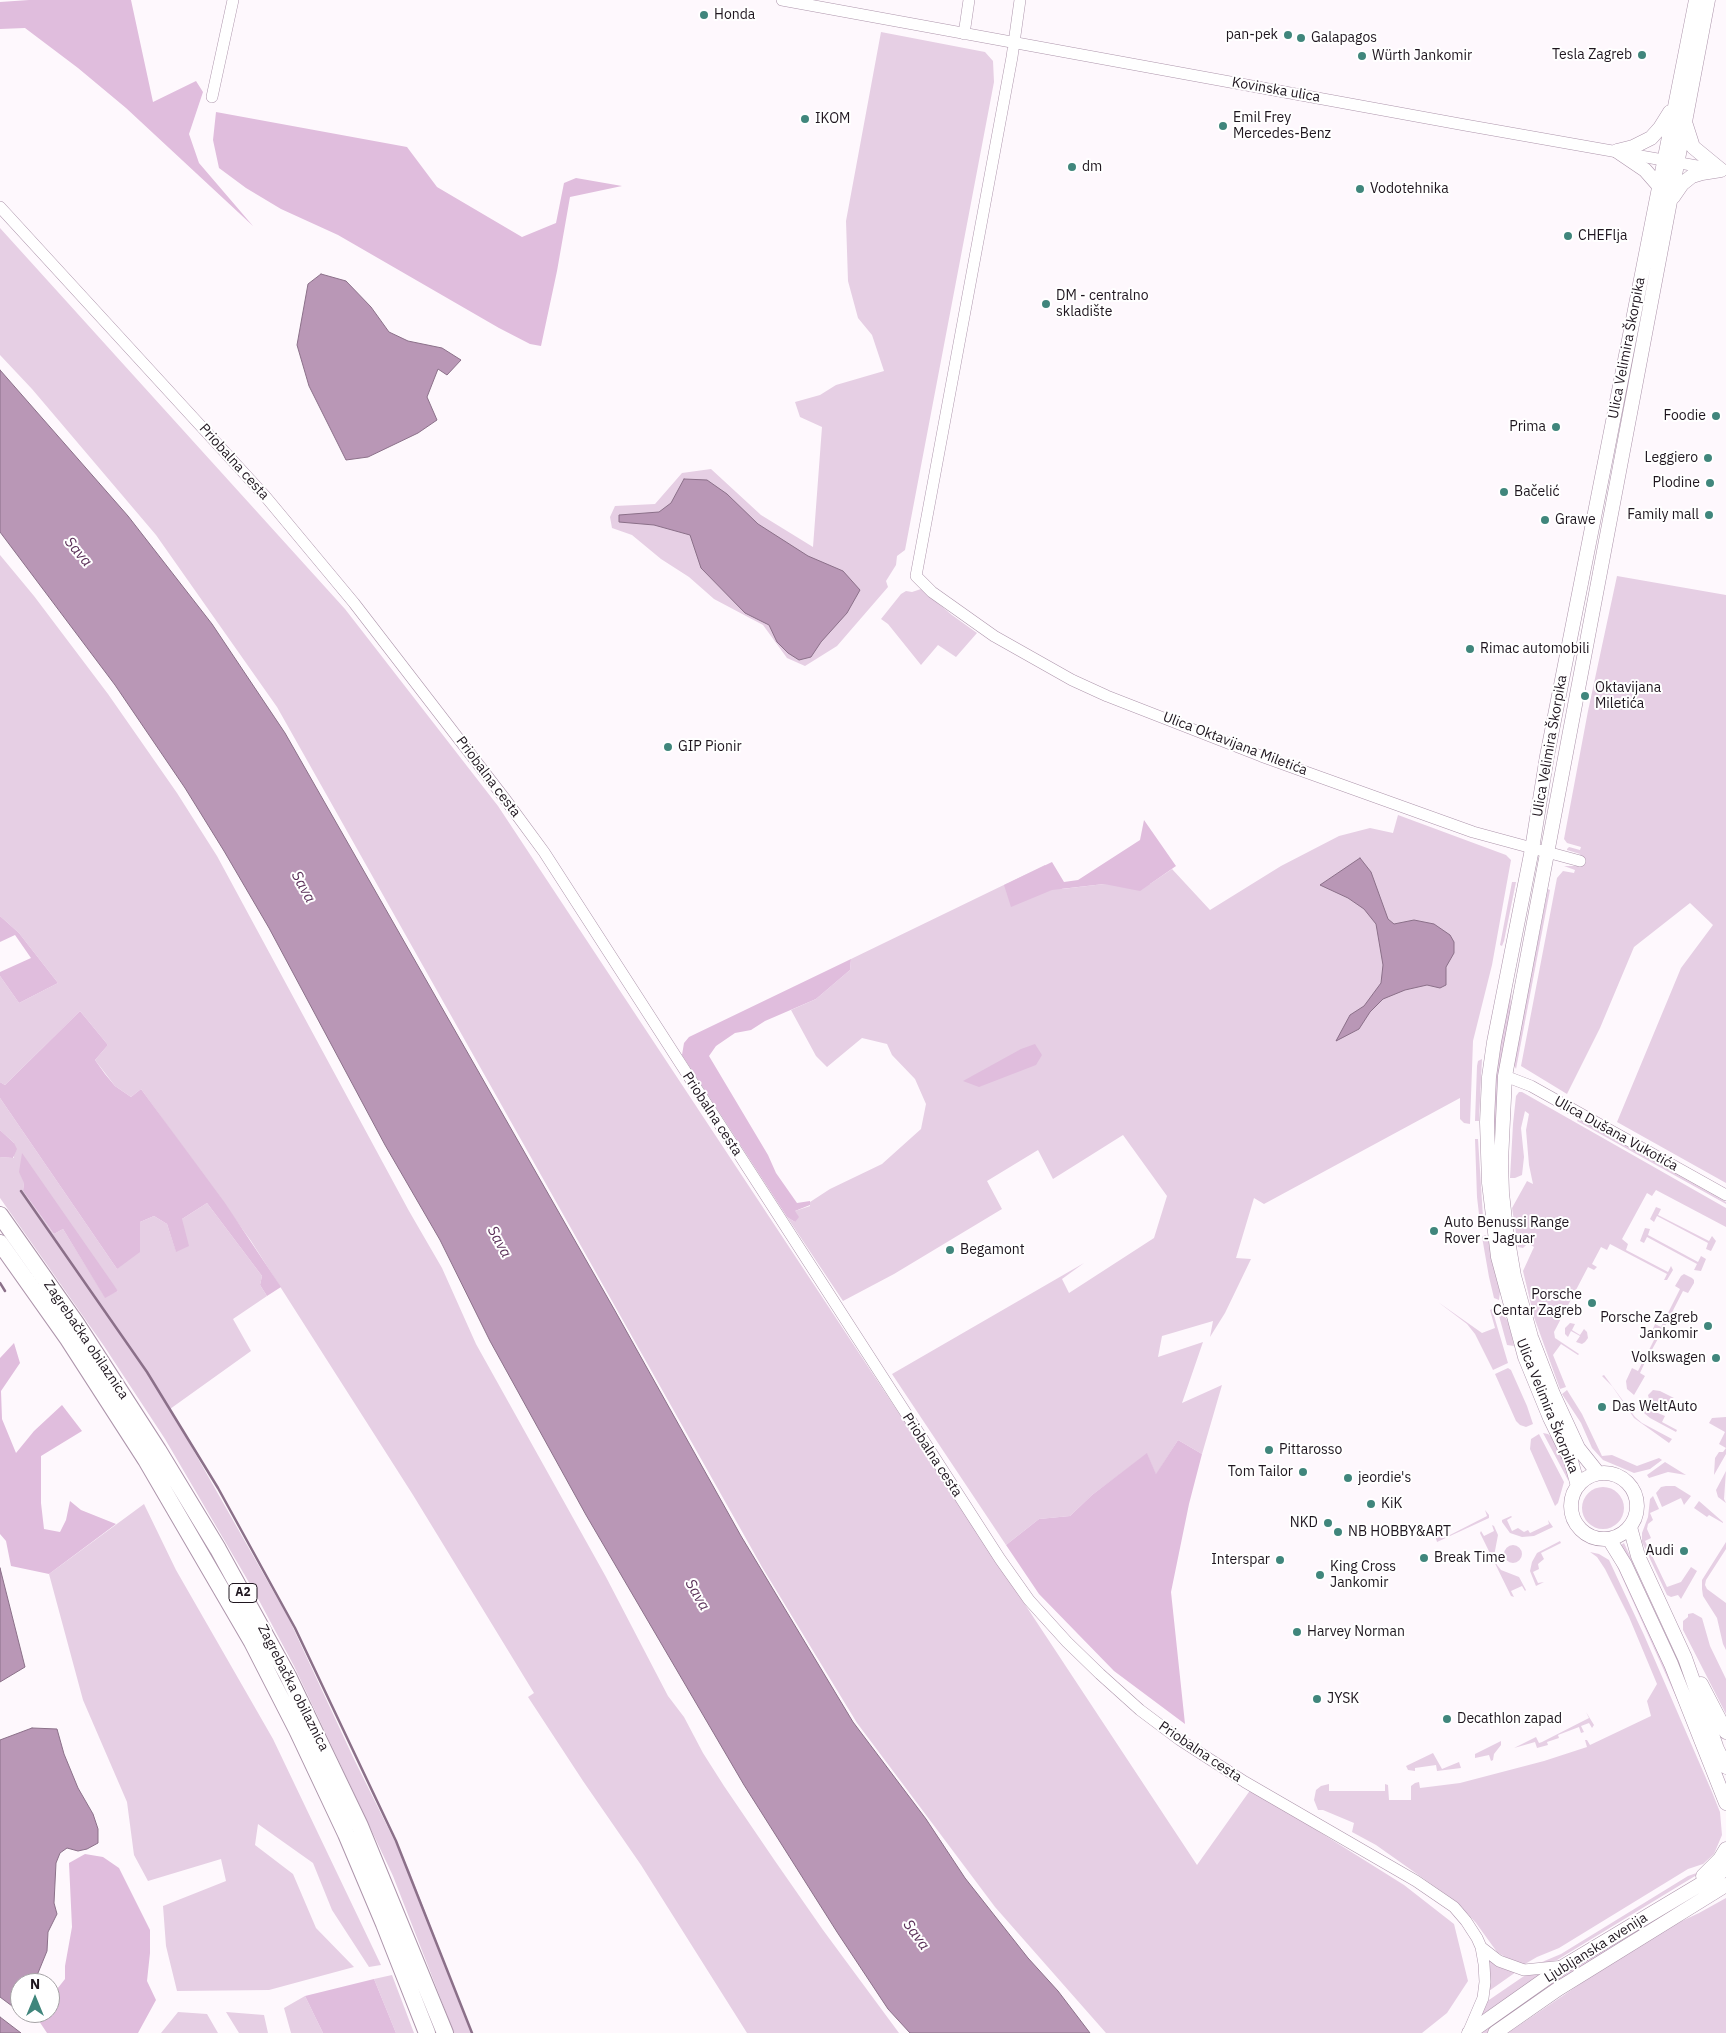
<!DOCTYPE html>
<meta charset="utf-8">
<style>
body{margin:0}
#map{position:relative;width:1726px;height:2033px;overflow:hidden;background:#fef8fd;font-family:"IBM Plex Sans",sans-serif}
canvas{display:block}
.north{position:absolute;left:10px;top:1973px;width:50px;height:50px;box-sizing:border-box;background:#fff;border:1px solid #a5a2a5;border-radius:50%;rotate:0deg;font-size:14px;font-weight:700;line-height:20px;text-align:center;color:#1f161f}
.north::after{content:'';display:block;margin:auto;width:18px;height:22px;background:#40867c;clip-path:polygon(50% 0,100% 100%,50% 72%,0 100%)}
</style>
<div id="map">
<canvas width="1726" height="2033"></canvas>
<div class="north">N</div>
</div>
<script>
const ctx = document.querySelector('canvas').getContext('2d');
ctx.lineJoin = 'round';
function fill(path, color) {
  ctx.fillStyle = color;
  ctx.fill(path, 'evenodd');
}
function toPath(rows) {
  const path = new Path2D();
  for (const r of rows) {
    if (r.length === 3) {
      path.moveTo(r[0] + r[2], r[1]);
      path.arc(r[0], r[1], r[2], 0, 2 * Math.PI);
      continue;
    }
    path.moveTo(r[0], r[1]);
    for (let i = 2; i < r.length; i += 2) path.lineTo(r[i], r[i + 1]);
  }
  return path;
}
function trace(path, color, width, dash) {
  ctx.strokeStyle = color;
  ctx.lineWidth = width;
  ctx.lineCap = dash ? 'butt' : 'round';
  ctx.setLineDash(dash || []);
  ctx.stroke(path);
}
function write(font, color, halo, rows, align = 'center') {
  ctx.font = font + ' "IBM Plex Sans",sans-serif';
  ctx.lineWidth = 4;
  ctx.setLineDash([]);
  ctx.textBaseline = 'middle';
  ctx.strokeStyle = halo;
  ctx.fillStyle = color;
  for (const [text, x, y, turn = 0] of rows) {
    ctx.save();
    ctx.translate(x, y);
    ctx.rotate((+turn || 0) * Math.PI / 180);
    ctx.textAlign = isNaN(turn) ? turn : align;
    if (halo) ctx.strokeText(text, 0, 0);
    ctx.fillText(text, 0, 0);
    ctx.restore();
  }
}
const green = toPath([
 [881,32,985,52,993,61,994,82,905,550,897,556,896,565,886,581,888,587,837,646,805,666,787,658,763,625,714,599,689,577,661,559,632,535,612,528,610,517,615,506,655,504,682,473,711,469,761,515,813,547,822,427,800,417,795,402,820,395,836,385,884,371,872,335,858,318,848,281,846,221],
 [0,228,345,609,498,806,1197,1865,1251,1789,1404,1885,1454,1924,1468,1981,1447,2013,1422,2033,1106,2033,995,1907,857,1723,762,1567,277,707,156,535,32,389,0,355],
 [0,555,34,596,108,694,177,793,217,856,409,1211,442,1268,476,1344,606,1577,668,1696,684,1717,703,1753,724,1786,775,1861,823,1930,899,2033,747,2033,641,1865,583,1781,528,1697,534,1693,413,1495,251,1241,141,1089,131,1097,115,1086,95,1060,108,1045,80,1011,5,1085,0,1082,0,976,19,1003,58,983,19,933,0,916],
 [1617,576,1726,595,1726,1183,1617,1122,1681,968,1713,925,1690,903,1634,947,1600,1028,1567,1094,1521,1066,1557,878,1563,871,1574,873,1575,870,1564,866,1577,866,1580,854,1567,850,1567,849,1569,847,1580,850,1581,847,1567,843,1564,839,1588,711],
 [921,589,952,615,977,633,956,657,938,645,921,665,888,624,881,619,901,594,906,591,912,592],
 [1398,815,1506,855,1511,860,1492,965,1473,1041,1470,1124,1464,1123,1460,1119,1460,1098,1264,1204,1254,1198,1236,1258,1251,1259,1225,1313,1210,1337,1213,1321,1162,1336,1158,1357,1203,1342,1182,1403,1222,1385,1202,1454,1178,1440,1156,1475,1147,1454,1092,1495,1070,1516,1039,1519,1006,1545,892,1374,1084,1263,1062,1279,1069,1293,1154,1238,1167,1196,1123,1135,1053,1179,1038,1150,987,1181,1002,1209,894,1274,843,1301,787,1217,795,1222,795,1211,810,1206,810,1202,830,1189,882,1164,921,1129,926,1104,915,1079,892,1055,887,1044,862,1038,827,1067,816,1056,791,1010,816,999,850,970,851,959,1045,865,1062,889,1104,884,1150,884,1172,869,1210,910,1281,866,1339,836,1370,828,1393,833],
 [1512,882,1516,882,1504,941,1502,946,1500,945],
 [1531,886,1512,986,1497,1185,1492,1160,1496,1074,1501,1030],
 [1548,889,1550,890,1516,1069,1512,1061,1523,1003,1530,980],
 [1482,1059,1479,1121,1475,1121,1477,1066,1478,1061],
 [1519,1092,1522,1092,1726,1208,1726,1227,1656,1190,1652,1196,1647,1193,1622,1239,1628,1244,1626,1250,1668,1272,1671,1266,1673,1270,1667,1280,1664,1280,1667,1274,1610,1244,1607,1250,1601,1247,1592,1264,1597,1267,1594,1270,1588,1267,1554,1332,1555,1338,1579,1354,1578,1355,1561,1344,1553,1355,1566,1387,1560,1389,1534,1317,1523,1271,1534,1247,1528,1243,1523,1248,1518,1247,1516,1233,1512,1208,1527,1181,1533,1184,1529,1165,1526,1130,1529,1114,1525,1111,1521,1128,1524,1157,1522,1175,1515,1178,1510,1178,1513,1124,1516,1096],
 [0,1098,117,1269,140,1222,154,1216,167,1224,176,1251,182,1219,207,1203,262,1276,260,1285,267,1296,233,1319,251,1351,170,1409,289,1619,353,1757,409,1870,472,2033,454,2033,393,1876,294,1666,254,1591,165,1439,104,1346,0,1198,0,1157,14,1158,14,1143,0,1130],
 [24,1183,118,1291,105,1297,63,1229,54,1234,23,1191],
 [1578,1119,1726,1202,1726,1204,1577,1121],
 [1475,1139,1478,1139,1483,1217,1480,1223,1477,1197],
 [1656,1207,1661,1209,1658,1215,1709,1241,1712,1236,1716,1241,1711,1251,1706,1249,1708,1243,1657,1216,1654,1222,1650,1219],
 [1645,1228,1650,1229,1648,1235,1698,1262,1701,1256,1706,1259,1701,1271,1694,1270,1697,1264,1647,1237,1644,1243,1640,1241],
 [1485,1235,1489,1238,1500,1292,1499,1300,1494,1298,1489,1277,1482,1237],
 [1684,1274,1692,1278,1694,1280,1694,1283,1688,1293,1683,1291,1664,1328,1669,1331,1665,1338,1660,1335,1649,1355,1647,1354,1657,1334,1652,1331,1655,1324,1661,1327,1680,1289,1675,1286,1681,1276],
 [1438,1302,1482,1333,1495,1328,1490,1310,1492,1309,1508,1363,1493,1370,1475,1334,1467,1324],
 [1498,1312,1506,1318,1509,1324,1514,1346,1507,1345],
 [1570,1323,1575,1324,1572,1330,1580,1335,1584,1329,1587,1332,1588,1338,1585,1342,1582,1344,1576,1342,1580,1336,1571,1331,1568,1337,1565,1334,1565,1328],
 [1645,1357,1647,1358,1640,1373,1645,1376,1634,1395,1627,1389,1626,1381,1632,1368,1638,1371],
 [1508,1368,1511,1370,1527,1406,1533,1424,1526,1427,1520,1425,1516,1421,1495,1374],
 [1604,1375,1635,1417,1642,1423,1672,1439,1669,1443,1634,1418,1612,1386,1602,1376],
 [1567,1390,1582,1414,1602,1456,1612,1455,1637,1466,1659,1458,1662,1460,1650,1469,1634,1473,1603,1460,1592,1448,1581,1423,1562,1394],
 [1653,1390,1660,1391,1674,1398,1668,1409,1649,1399,1648,1395],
 [1646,1408,1665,1416,1662,1422,1677,1430,1676,1432,1650,1418,1644,1413],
 [1726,1417,1726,1454,1714,1475,1715,1458,1719,1452,1723,1452,1726,1448,1719,1444,1725,1432,1709,1423,1712,1418],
 [1543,1433,1548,1434,1554,1439,1568,1474,1568,1480],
 [1539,1434,1564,1482,1558,1503,1555,1506,1530,1449,1531,1439],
 [1665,1462,1686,1475,1668,1472,1649,1478,1647,1475],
 [1726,1471,1724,1499,1726,1503,1718,1497,1716,1490],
 [1666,1486,1675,1486,1691,1496,1684,1505,1681,1498,1662,1507,1656,1493,1661,1487],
 [1603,1508,21],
 [1653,1496,1659,1509,1650,1513,1653,1520,1648,1524,1647,1529,1651,1538,1645,1541,1667,1587,1681,1582,1691,1567,1697,1571,1681,1599,1678,1595,1671,1597,1667,1595,1642,1542,1642,1533,1648,1517,1650,1499],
 [1699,1501,1723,1522,1723,1523,1709,1515,1707,1517,1694,1508],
 [144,1504,176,1570,273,1739,381,1965,369,1967,332,1910,313,1863,258,1824,255,1845,293,1874,316,1928,354,1967,269,1990,177,1991,166,1946,163,1906,226,1881,221,1859,148,1881,134,1855,127,1802,83,1700,49,1574],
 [1485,1510,1489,1515,1489,1518,1437,1542,1435,1535,1441,1532,1443,1538,1446,1537,1487,1516],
 [1511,1516,1512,1517,1507,1520,1512,1531,1518,1528,1524,1532,1528,1530,1530,1533,1549,1524,1548,1520,1553,1527,1534,1536,1522,1537,1510,1533,1502,1522,1502,1520],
 [1492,1525,1494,1526,1498,1535,1494,1556,1497,1565,1501,1570,1519,1577,1526,1590,1525,1591,1522,1586,1511,1591,1514,1597,1511,1596,1480,1533,1481,1531,1484,1536,1494,1531],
 [1560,1541,1561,1543,1541,1553,1544,1559,1538,1564,1539,1569,1533,1572,1538,1583,1544,1582,1536,1586,1530,1571,1532,1562,1537,1553],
 [1726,1542,1726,1549,1706,1580,1705,1585,1707,1589,1726,1603,1726,1650,1723,1644,1717,1618,1703,1596,1702,1589,1702,1580],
 [1624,1543,1694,1695,1691,1696,1619,1546],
 [1513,1554,9],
 [1590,1552,1599,1554,1609,1560,1644,1635,1712,1792,1720,1812,1722,1835,1714,1854,1703,1864,1688,1869,1559,1948,1537,1957,1525,1964,1515,1963,1497,1952,1476,1923,1458,1903,1376,1845,1352,1832,1354,1823,1323,1810,1318,1810,1314,1800,1316,1790,1321,1786,1329,1784,1329,1791,1385,1791,1385,1784,1388,1785,1389,1800,1411,1800,1411,1786,1415,1783,1419,1782,1420,1788,1460,1783,1544,1761,1587,1747,1585,1740,1587,1740,1590,1745,1651,1716,1647,1701,1657,1684,1629,1617,1605,1569,1597,1557],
 [1616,1564,1629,1585,1672,1679,1683,1709,1681,1708],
 [1693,1613,1702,1618,1710,1646,1726,1679,1726,1714,1683,1630,1683,1621,1688,1617,1688,1614],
 [1586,1712,1594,1725,1592,1728,1589,1723,1581,1726,1584,1732,1581,1733,1579,1727,1558,1735,1559,1738,1547,1742,1548,1745,1537,1748,1535,1742,1514,1748,1536,1737,1539,1743,1542,1742,1589,1718],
 [1501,1741,1501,1745,1494,1754,1493,1760,1491,1761,1489,1755,1475,1758,1475,1754],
 [1433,1753,1442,1769,1459,1762,1461,1768,1437,1771,1436,1765,1415,1768,1415,1771,1408,1770,1406,1766],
 [1705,1870,1557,1960,1540,1965,1542,1962,1561,1954,1688,1876],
 [1726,1875,1726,1880,1489,2033,1476,2033,1556,1978],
 [1726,1898,1726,2033,1508,2033,1583,1982,1667,1928,1699,1913],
 [1490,1959,1516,1972,1489,1991,1490,1969,1488,1960],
 [1527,1974,1541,1975,1480,2016,1486,2002],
 [392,1975,414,2033,396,2033,374,1979],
 [305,1996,323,2033,291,2033,284,2008],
 [178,2012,207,2014,218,2033,161,2033],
 [226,2012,264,2015,268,2033,239,2033]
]);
const forest = toPath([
 [29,0,131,0,153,102,196,81,203,92,189,134,199,163,253,226,126,108,78,68,25,28,0,29,0,2],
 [216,112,407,147,437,187,522,237,556,223,564,183,576,178,622,186,570,197,557,271,541,346,530,344,499,328,338,235,281,209,246,188,219,168,213,140],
 [1144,820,1176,866,1140,891,1104,884,1052,890,1011,907,1004,885,1052,862,1064,882,1078,880,1140,840],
 [0,916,19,933,58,983,19,1003,0,976,0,972,31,958,15,935,0,942],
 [851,959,850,970,816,999,765,1021,751,1030,735,1033,716,1046,709,1056,768,1155,776,1173,797,1203,810,1201,810,1205,795,1211,799,1217,795,1222,787,1217,682,1055,684,1043,689,1037],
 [80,1011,108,1045,95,1060,105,1074,115,1086,131,1097,141,1089,225,1203,281,1287,267,1296,260,1285,262,1276,207,1203,182,1219,189,1246,176,1252,167,1224,154,1216,140,1222,140,1252,117,1269,0,1098,0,1082,5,1085],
 [1035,1044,1042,1055,1036,1065,979,1087,963,1081,1021,1049],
 [0,1130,14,1143,17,1149,13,1158,0,1157],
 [22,1153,118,1291,105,1298,63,1229,54,1234,23,1191,24,1183,19,1172],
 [14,1343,20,1363,1,1391,2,1419,16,1453,34,1431,62,1405,82,1431,41,1456,41,1503,44,1529,60,1532,66,1520,70,1501,81,1510,116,1524,49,1574,11,1566,6,1541,0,1534,0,1358],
 [1178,1440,1202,1454,1189,1504,1171,1592,1185,1724,1114,1671,1039,1594,1006,1545,1039,1519,1070,1516,1092,1495,1147,1453,1156,1474],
 [85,1854,103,1857,119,1868,150,1930,150,1953,147,1981,156,2000,138,2033,47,2033,35,2015,37,2013,50,2013,50,1998,65,1979,65,1966,72,1927,69,1863],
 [374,1979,396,2033,323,2033,305,1996]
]);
const water = toPath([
 [321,274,346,281,371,307,389,332,408,341,442,348,461,360,447,375,438,369,427,397,437,420,418,433,368,457,346,460,309,386,297,345,308,284,321,274],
 [0,370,128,516,212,624,285,733,614,1309,741,1536,853,1722,926,1819,965,1878,1028,1958,1058,1991,1090,2033,910,2033,888,2009,837,1932,744,1785,586,1515,490,1341,440,1240,385,1145,269,928,224,851,185,788,115,685,0,532,0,370],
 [684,479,707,480,727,494,758,524,808,556,843,571,860,590,847,613,821,642,811,657,799,660,788,653,777,642,769,625,745,613,701,568,690,535,654,525,619,522,619,515,659,512,671,503,684,479],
 [1360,858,1371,872,1388,919,1394,924,1414,920,1434,924,1450,935,1454,942,1454,953,1446,967,1446,985,1440,988,1427,985,1405,990,1383,999,1370,1012,1359,1029,1336,1041,1350,1015,1364,1006,1381,983,1383,965,1376,924,1364,909,1348,898,1320,885,1360,858],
 [0,1568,25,1667,0,1682,0,1568],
 [32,1728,57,1729,64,1754,78,1788,93,1814,98,1829,98,1843,87,1849,78,1851,67,1848,60,1853,56,1863,54,1903,57,1914,48,1932,47,1951,38,1973,31,1983,20,1983,20,2012,0,1997,0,1740,32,1728],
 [0,2017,21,2033,0,2033,0,2017]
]);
const stream = toPath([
 [21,1191,147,1372,218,1488,295,1628,396,1841,472,2033],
 [0,1283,5,1291]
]);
const minor = toPath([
 [782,0,1465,125,1714,169],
 [1020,0,1012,57,916,576,932,592,994,636,1072,680,1107,696,1261,756,1473,832,1580,861],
 [964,34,969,0],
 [212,97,233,0],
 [0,207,265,496,354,603,505,799,544,852,1000,1559,1029,1600,1067,1642,1100,1674,1140,1710,1180,1740,1245,1782,1416,1881,1454,1907,1466,1921,1477,1938,1481,1947,1484,1964,1485,1982,1483,1998,1468,2033],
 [1505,1076,1531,1086,1726,1195],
 [1481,1947,1499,1961,1524,1970,1564,1966]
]);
const major = toPath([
 [1686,125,1693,147,1721,170],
 [1617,151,1633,147,1651,138,1660,128,1670,112],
 [1617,151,1645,170,1659,186],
 [1673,197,1682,184,1692,176,1702,173,1721,170],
 [1598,1473,1578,1448,1553,1394,1531,1337,1514,1276,1506,1229,1502,1193,1501,1162,1505,1076,1708,0],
 [1604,1506,33],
 [1578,1486,1571,1461,1550,1418,1525,1357,1498,1257,1489,1183,1487,1122,1489,1077,1494,1042,1532,849,1547,756,1696,0],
 [1630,1527,1638,1556,1685,1658,1716,1746],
 [1609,1539,1625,1565,1671,1664,1726,1803],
 [1701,1684,1726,1732],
 [1712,1739,1726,1767],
 [1703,1876,1720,1859,1726,1849],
 [1469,2033,1564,1966,1726,1869],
 [1495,2033,1558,1989,1726,1885]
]);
const highway = toPath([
 [0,1215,76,1323,158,1450,218,1549,262,1629,288,1676,360,1826,445,2033],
 [0,1243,68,1339,146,1460,252,1642,297,1730,346,1834,384,1924,427,2033]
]);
const markers = [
 [704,15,5,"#40867c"],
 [1288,35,5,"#40867c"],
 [1301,38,5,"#40867c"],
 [1642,55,5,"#40867c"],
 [1362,56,5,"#40867c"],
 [805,119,5,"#40867c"],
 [1223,126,5,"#40867c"],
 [1072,167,5,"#40867c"],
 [1360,189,5,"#40867c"],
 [1568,236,5,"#40867c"],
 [1046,304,5,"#40867c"],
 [1716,416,5,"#40867c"],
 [1556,427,5,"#40867c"],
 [1708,458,5,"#40867c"],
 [1710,483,5,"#40867c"],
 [1504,492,5,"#40867c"],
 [1709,515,5,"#40867c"],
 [1545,520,5,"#40867c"],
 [1470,649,5,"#40867c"],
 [1585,696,5,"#40867c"],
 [668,747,5,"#40867c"],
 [1434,1231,5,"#40867c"],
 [950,1250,5,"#40867c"],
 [1592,1303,5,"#40867c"],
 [1708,1326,5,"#40867c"],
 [1716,1358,5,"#40867c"],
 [1602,1407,5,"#40867c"],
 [1269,1450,5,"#40867c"],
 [1303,1472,5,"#40867c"],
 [1348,1478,5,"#40867c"],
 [1371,1504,5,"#40867c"],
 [1328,1523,5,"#40867c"],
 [1338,1532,5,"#40867c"],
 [1684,1551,5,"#40867c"],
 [1424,1558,5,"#40867c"],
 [1280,1560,5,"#40867c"],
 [1320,1575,5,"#40867c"],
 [1297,1632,5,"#40867c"],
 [1317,1699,5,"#40867c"],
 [1447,1719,5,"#40867c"]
];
const shields = [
 [243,1593,28]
];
const shieldNames = [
 ["A2",243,1593]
];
const poiNames = [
 ["Honda",714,15],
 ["pan-pek",1278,35,"right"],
 ["Galapagos",1311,38],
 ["Tesla Zagreb",1632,55,"right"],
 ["Würth Jankomir",1372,56],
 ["Emil Frey",1233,118],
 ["Mercedes-Benz",1233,134],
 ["IKOM",815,119],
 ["dm",1082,167],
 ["Vodotehnika",1370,189],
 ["CHEFlja",1578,236],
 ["DM - centralno",1056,296],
 ["skladište",1056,312],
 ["Foodie",1706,416,"right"],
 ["Prima",1546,427,"right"],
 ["Leggiero",1698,458,"right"],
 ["Plodine",1700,483,"right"],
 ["Bačelić",1514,492],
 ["Family mall",1699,515,"right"],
 ["Grawe",1555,520],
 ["Rimac automobili",1480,649],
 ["Oktavijana",1595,688],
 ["Miletića",1595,704],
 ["GIP Pionir",678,747],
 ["Auto Benussi Range",1444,1223],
 ["Rover - Jaguar",1444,1239],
 ["Begamont",960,1250],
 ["Porsche",1582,1295,"right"],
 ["Centar Zagreb",1582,1311,"right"],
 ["Porsche Zagreb",1698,1318,"right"],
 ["Jankomir",1698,1334,"right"],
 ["Volkswagen",1706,1358,"right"],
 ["Das WeltAuto",1612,1407],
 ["Pittarosso",1279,1450],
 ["Tom Tailor",1293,1472,"right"],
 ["jeordie's",1358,1478],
 ["KiK",1381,1504],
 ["NKD",1318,1523,"right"],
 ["NB HOBBY&ART",1348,1532],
 ["Audi",1674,1551,"right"],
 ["Break Time",1434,1558],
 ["Interspar",1270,1560,"right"],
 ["King Cross",1330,1567],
 ["Jankomir",1330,1583],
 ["Harvey Norman",1307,1632],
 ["JYSK",1327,1699],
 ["Decathlon zapad",1457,1719]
];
const streetNames = [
 ["Kovinska ulica",1276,90,10],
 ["Ulica Velimira Škorpika",1627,348,-79],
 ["Priobalna cesta",234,462,48],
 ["Ulica Oktavijana Miletića",1235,744,21],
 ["Ulica Velimira Škorpika",1550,746,-80],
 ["Priobalna cesta",488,777,53],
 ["Priobalna cesta",712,1114,57],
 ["Ulica Dušana Vukotića",1616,1134,29],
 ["Zagrebačka obilaznica",86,1340,56],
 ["Ulica Velimira Škorpika",1547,1406,68],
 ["Priobalna cesta",932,1455,57],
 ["Zagrebačka obilaznica",293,1688,63],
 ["Priobalna cesta",1200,1752,34],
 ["Ljubljanska avenija",1596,1948,-32]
];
const waterNames = [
 ["Sava",78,552,50],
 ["Sava",303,887,61],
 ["Sava",499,1242,61],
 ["Sava",697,1595,60],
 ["Sava",916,1935,54]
];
fill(green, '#e6cfe4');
fill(forest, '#e0bddd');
fill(water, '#b997b6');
trace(water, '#8b7089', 1);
trace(stream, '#8b7089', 2.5);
trace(minor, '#ad95ab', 12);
trace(major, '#ad95ab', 15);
trace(highway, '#ad95ab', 18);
trace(minor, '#fff', 11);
trace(major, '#fff', 14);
trace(highway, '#fff', 16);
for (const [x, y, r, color] of markers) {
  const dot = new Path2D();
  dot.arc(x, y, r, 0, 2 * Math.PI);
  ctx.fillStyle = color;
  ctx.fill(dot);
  trace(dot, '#fff', 2);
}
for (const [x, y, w] of shields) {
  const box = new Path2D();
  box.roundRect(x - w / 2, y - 9.5, w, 19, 4);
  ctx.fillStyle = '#fff';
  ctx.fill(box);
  trace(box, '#1f161f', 1);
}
write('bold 12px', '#1f161f', null, shieldNames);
write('14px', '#1f161f', '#fff', poiNames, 'left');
write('14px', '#1f161f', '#fff', streetNames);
write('italic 15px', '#5a2f58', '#fff', waterNames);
</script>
